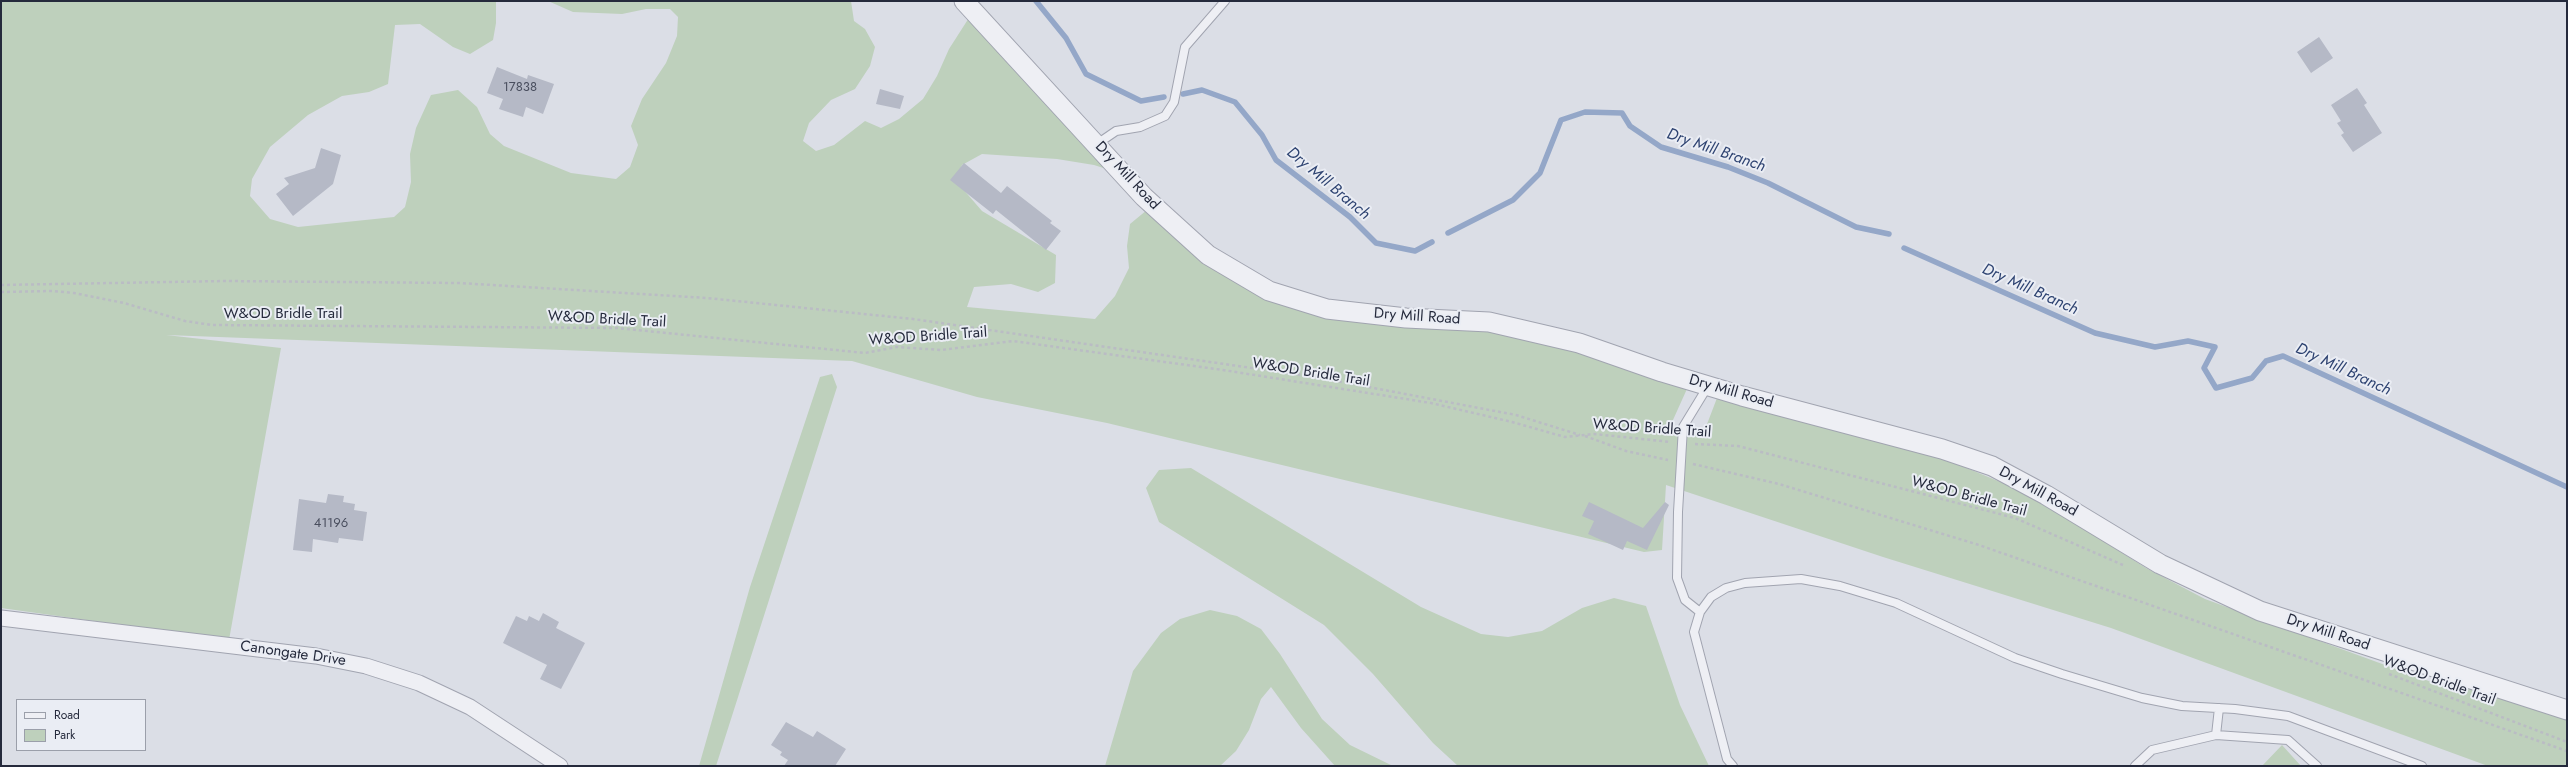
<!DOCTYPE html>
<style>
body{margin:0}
#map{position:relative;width:2568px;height:767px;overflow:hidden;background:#dbdee6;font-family:Jost,sans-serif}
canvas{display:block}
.frame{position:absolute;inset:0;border:2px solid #252a3c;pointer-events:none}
.legend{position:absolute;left:16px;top:699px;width:130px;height:52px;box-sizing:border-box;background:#eaedf4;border:1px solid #9b9faa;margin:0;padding:5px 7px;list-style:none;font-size:12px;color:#252a3c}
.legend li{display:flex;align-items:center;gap:8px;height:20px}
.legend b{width:20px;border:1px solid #9b9faa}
</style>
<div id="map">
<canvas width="2568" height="767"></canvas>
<div class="frame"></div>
<ul class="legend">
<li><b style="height:5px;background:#eeeff4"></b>Road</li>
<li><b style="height:11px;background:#bed0bc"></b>Park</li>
</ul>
</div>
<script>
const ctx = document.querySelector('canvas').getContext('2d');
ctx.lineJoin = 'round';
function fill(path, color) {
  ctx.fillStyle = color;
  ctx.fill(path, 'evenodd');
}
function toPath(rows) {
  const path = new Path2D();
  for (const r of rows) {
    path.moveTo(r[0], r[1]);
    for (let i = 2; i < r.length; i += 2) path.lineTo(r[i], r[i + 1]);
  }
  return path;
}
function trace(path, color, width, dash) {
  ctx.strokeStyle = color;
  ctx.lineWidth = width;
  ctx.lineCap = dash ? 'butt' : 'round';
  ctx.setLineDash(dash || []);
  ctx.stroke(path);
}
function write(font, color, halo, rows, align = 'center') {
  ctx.font = font + ' Jost,sans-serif';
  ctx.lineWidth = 4;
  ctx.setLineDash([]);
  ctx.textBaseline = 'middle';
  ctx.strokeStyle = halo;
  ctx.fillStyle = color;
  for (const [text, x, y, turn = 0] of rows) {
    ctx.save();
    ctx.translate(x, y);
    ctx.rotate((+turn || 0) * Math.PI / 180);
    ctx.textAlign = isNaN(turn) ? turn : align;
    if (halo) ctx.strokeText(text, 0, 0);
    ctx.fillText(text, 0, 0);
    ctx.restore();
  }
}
const green = toPath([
 [1,1,496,1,496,23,493,40,470,54,453,47,420,24,395,25,388,84,369,92,342,96,308,115,270,147,252,179,250,196,270,219,298,227,394,217,405,207,411,182,410,154,416,128,431,95,458,90,477,107,490,134,504,146,571,173,616,179,630,167,638,145,631,126,642,99,666,63,677,36,678,17,670,9,646,9,622,14,573,12,548,1,851,1,854,21,865,29,875,47,870,66,855,89,831,100,809,123,803,141,816,151,834,145,865,121,881,128,899,119,923,99,937,76,949,49,974,10,1125,175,1094,165,1057,159,982,154,962,165,956,181,982,211,1056,255,1055,283,1038,292,1011,284,974,287,967,307,1095,319,1115,296,1129,268,1127,246,1130,224,1153,205,1208,255,1327,309,1489,322,1691,380,1668,431,1704,432,1717,398,1940,457,2027,493,2146,568,2205,599,2445,687,2458,681,2567,716,2567,766,2488,766,2111,628,1883,557,1666,485,1662,550,1644,552,1107,423,977,397,852,361,166,335,281,348,229,640,1,608],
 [832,374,837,387,716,766,699,766,750,587,820,377],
 [1191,468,1421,607,1481,634,1508,637,1542,631,1582,608,1614,598,1646,606,1680,705,1709,766,1458,766,1433,743,1373,674,1324,625,1159,522,1146,488,1159,470],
 [1210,610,1237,616,1261,629,1280,654,1322,719,1350,745,1393,766,1335,766,1301,728,1271,687,1261,699,1249,730,1236,751,1220,766,1105,766,1133,671,1161,633,1180,619],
 [2282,745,2301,766,2262,766]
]);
const stream = toPath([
 [1036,1,1066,38,1086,74,1141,101,1164,97],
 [1183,94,1202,90,1235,102,1262,135,1276,160,1350,217,1376,243,1415,251,1432,242],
 [1448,233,1513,200,1540,173,1561,120,1585,112,1622,113,1630,126,1661,147,1728,167,1768,183,1856,227,1889,234],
 [1904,248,2095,333,2155,347,2188,341,2215,347,2204,368,2216,388,2252,378,2266,361,2283,356,2567,487]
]);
const building = toPath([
 [2319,37,2333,58,2311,73,2297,52],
 [497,67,527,79,528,75,554,84,543,114,526,107,523,117,499,109,503,99,487,93],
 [2357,88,2367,103,2364,105,2382,133,2353,152,2341,135,2344,133,2337,123,2341,121,2331,105],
 [880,89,904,96,900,109,876,104],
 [321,148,341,155,333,184,293,216,276,194,289,184,284,178,315,168],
 [964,163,1001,193,1007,186,1052,221,1050,223,1061,231,1046,250,996,210,993,214,950,180],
 [328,494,344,496,343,502,355,504,354,510,367,512,363,541,339,538,338,543,313,539,312,552,293,550,299,499,326,503],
 [1589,502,1643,528,1665,502,1669,505,1647,550,1627,541,1623,550,1588,534,1594,521,1582,516],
 [543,613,559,622,556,628,585,643,561,689,540,679,547,665,503,643,516,616,527,621,529,616,539,621],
 [786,722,813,737,817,731,846,749,835,766,784,766,788,760,780,755,782,752,771,745]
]);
const path = toPath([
 [1,285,224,281,459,283,707,298,913,319,1321,378,1516,415,1580,435],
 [1,292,52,291,74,293,124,303,185,321,212,325,617,328,865,353,897,347,941,350,1013,341,1223,370,1431,403,1512,422,1565,437,1594,434,1671,442],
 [1585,436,1626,451,1668,460],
 [1695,444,1738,446,2015,518,2123,565],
 [1693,464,1779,484,1979,545,2567,751],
 [2389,674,2567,742]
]);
const service = toPath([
 [1097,144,1116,131,1140,127,1165,116,1174,102,1185,47,1225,1],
 [1700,612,1685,600,1677,578,1678,512,1683,427,1708,386],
 [2216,735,2288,740,2317,766],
 [1733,766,1727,759,1694,632,1700,612,1711,597,1726,588,1745,583,1801,579,1840,586,1896,603,2015,658,2062,674,2142,698,2182,706,2235,709,2288,716,2422,766],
 [2135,766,2152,750,2216,735,2219,708]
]);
const minor = toPath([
 [1,618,316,656,366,666,419,683,470,707,560,766]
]);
const tertiary = toPath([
 [964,1,1144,197,1208,255,1269,291,1327,309,1406,318,1489,322,1579,343,1662,372,1742,396,1942,449,1992,466,2046,495,2160,564,2260,611,2567,710]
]);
const numberNames = [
 ["17838",520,88],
 ["41196",331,524]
];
const streetNames = [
 ["Dry Mill Road",1127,176,47],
 ["W&OD Bridle Trail",283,314],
 ["Dry Mill Road",1417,317,4],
 ["W&OD Bridle Trail",607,320,3],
 ["W&OD Bridle Trail",928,337,-4],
 ["W&OD Bridle Trail",1311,373,9],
 ["Dry Mill Road",1731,392,16],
 ["W&OD Bridle Trail",1652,429,4],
 ["Dry Mill Road",2038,492,29],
 ["W&OD Bridle Trail",1969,497,15],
 ["Dry Mill Road",2328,633,18],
 ["Canongate Drive",293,654,8],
 ["W&OD Bridle Trail",2439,681,20]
];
const waterNames = [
 ["Dry Mill Branch",1716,151,19],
 ["Dry Mill Branch",1328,184,40],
 ["Dry Mill Branch",2030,290,24],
 ["Dry Mill Branch",2343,370,25]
];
fill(green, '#bed0bc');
trace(stream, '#94a7c8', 5.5);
fill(building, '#b5b9c6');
trace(service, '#a1a4b0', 10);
trace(minor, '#a1a4b0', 17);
trace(tertiary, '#a1a4b0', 21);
trace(path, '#babcc4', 2.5, [3, 3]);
trace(service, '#eeeff4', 8);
trace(minor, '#eeeff4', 15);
trace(tertiary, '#eeeff4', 19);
write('13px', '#494e5e', null, numberNames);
write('15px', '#252a3c', '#eaedf4', streetNames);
write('italic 16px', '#2e4371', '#eaedf4', waterNames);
</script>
